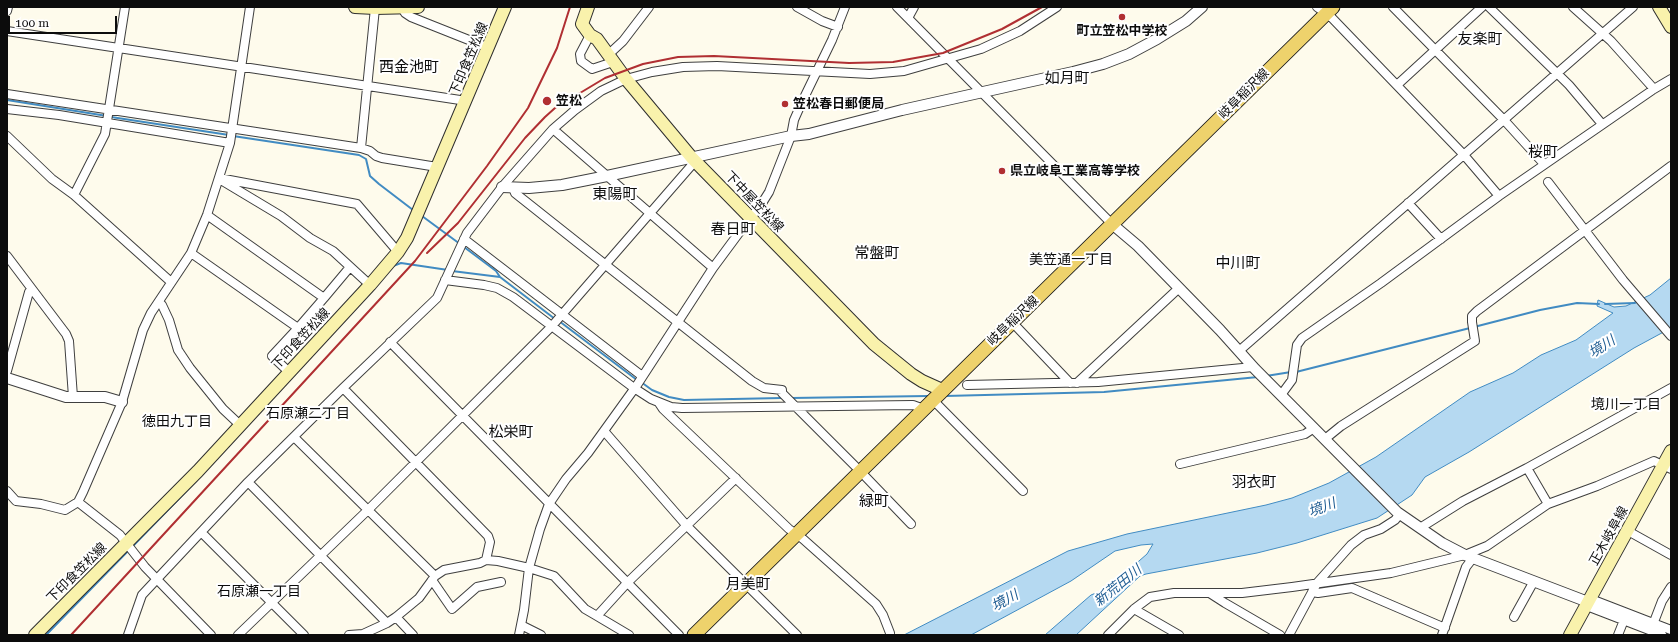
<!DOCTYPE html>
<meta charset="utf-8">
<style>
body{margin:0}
#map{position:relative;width:1678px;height:642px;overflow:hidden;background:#fefbec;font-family:"Roboto Serif",serif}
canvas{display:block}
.frame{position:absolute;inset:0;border:8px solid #0c0c0c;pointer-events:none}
.scale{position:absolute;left:8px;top:16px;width:109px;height:18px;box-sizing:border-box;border:2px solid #0c0c0c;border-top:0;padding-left:5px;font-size:12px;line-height:14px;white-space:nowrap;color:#0c0c0c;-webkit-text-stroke:3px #fff;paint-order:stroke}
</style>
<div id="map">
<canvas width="1678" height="642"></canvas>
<div class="frame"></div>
<div class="scale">100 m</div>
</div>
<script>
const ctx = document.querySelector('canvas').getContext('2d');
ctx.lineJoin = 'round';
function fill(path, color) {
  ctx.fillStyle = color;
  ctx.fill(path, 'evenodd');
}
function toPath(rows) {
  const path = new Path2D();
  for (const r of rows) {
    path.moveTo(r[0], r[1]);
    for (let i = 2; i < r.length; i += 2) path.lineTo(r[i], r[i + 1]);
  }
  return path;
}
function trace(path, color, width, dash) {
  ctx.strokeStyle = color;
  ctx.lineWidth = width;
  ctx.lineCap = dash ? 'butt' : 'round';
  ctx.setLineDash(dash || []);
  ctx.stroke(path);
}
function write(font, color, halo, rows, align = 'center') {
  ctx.font = font + ' "Roboto Serif","Noto Sans JP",serif';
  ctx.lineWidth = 4;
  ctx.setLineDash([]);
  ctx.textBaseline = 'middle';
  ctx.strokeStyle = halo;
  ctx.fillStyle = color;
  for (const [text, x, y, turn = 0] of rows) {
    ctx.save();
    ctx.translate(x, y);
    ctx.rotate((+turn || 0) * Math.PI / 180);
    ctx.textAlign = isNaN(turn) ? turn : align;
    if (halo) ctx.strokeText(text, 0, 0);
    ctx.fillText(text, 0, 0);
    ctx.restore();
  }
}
const water = toPath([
 [1671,278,1671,328,1634,348,1469,452,1425,477,1412,495,1377,518,1297,543,1257,553,1146,574,1140,576,1076,635,1045,635,1091,595,1108,588,1147,554,1153,544,1141,545,1115,551,1071,581,971,635,904,635,1068,551,1127,534,1266,505,1292,498,1329,483,1376,457,1470,392,1513,373,1541,355,1576,340,1613,313,1597,306,1598,300,1614,307,1626,306,1650,295,1671,278]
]);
const stream = toPath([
 [7,100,107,116],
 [111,117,229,135],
 [233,136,359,155,366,159,370,176,379,184,413,210],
 [422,216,460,244],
 [464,247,496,271,500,277],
 [393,266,401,263,448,270],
 [452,271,500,277,555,319],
 [1605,304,1635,303],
 [559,321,637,380],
 [1474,327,1540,310,1577,303,1599,304],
 [1296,372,1470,328],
 [1266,376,1291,372],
 [641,382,652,390,669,397,684,400,782,398],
 [945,396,1104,392,1258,377],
 [791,398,928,396],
 [132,547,197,480],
 [46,635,129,550]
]);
const minor = toPath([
 [797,7,822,21,838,27],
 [897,7,1112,224],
 [1317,7,1332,18,1464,155,1499,196],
 [1393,7,1504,120,1544,164],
 [1489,7,1569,85,1602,124],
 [1573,7,1611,41,1654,89],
 [402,8,405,13,411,17,489,48],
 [7,11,8,7],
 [908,18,914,7],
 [7,31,460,100,465,103],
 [590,35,580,54,581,61,592,69,613,62],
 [609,54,623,41,649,7],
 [1397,85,1482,7],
 [7,94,361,148,370,151,376,156,382,158,437,167],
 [7,109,59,115,230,143],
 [553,129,713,268],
 [7,136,52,179,74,195,171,282],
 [361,148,375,8],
 [219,178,357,204,398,252],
 [221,180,281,216,310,238,333,251,370,285],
 [1548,182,1623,280,1671,336],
 [513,188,515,193,752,381,764,388,782,390,782,393,860,471,911,524],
 [74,195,105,134,125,7],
 [1408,203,1441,239],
 [207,215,324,298,298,328],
 [464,239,642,376],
 [191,253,298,328,272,356,289,372],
 [7,256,66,334,69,341,73,397],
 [445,280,484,285,497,288,513,297,634,388,651,399,671,407,682,408,913,405,924,409],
 [324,298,350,267],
 [159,302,162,305,169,320,178,350,190,368,223,409,240,425],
 [1012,322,1070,383],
 [390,342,679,635],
 [1239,351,1633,7],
 [7,371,29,292,32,289],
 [1077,383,1179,288],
 [967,385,1098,382,1253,367],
 [343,388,488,536,490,542,486,560],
 [1281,395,1292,380,1297,345,1302,338,1381,283,1499,196,1654,89,1671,79],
 [933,400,1023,491],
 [659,403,663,409,789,529,803,539,876,604,883,615,890,633],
 [604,431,687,526,797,635],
 [294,437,435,576],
 [1325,439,1341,426,1475,341,1472,322,1472,316,1477,311,1671,166],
 [1180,464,1305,434,1314,428],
 [1527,468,1548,504],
 [248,482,387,623],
 [7,491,16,501,41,504,65,510,78,502,83,492,122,402,143,330,151,313,191,253,207,215,230,143,250,7],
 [78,502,120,535,145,567,211,635],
 [1420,528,1463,501,1527,468,1671,388],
 [1628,531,1671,555],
 [201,532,304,635],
 [432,580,452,609,477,587,501,582],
 [1312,592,1318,593,1352,588,1445,628],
 [1211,594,1225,603,1280,635],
 [1134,609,1179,635],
 [396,617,413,635],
 [1514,617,1534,581],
 [521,625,541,635],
 [1652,627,1662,601,1671,587],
 [128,635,142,595,248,482,343,388,437,298,467,233,502,187,553,129,575,110,601,91,626,79,652,72,683,67,717,66,870,74,904,71,981,49,1020,31,1057,7],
 [238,635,369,509,552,326,691,166,692,158],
 [349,635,363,634,387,623,396,617,419,598,435,576,444,570,480,563,486,560,498,561,529,568,554,576,585,609,597,616],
 [519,635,524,610,529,568,540,529,549,504,566,479,588,453,637,385,713,268,750,218,759,208,769,192,791,136,794,120,802,102,832,40,845,7],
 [629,635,597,616,627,583,736,478],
 [1108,635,1134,609,1150,597,1174,593,1242,593,1292,587,1391,573,1465,555,1487,546,1548,504,1597,486,1654,461,1671,469],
 [1289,635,1317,583,1351,545,1364,535,1381,529,1395,520,1400,514],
 [1442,635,1466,567,1473,558],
 [1618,635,1624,620],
 [1662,635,1592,608,1588,602,1596,601,1671,630]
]);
const tertiary = toPath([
 [502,187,529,188,562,185,607,176,791,136,809,134,902,110,1073,72,1103,64,1129,54,1157,39,1186,21,1202,7],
 [1112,224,1138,246,1220,330,1255,369,1397,512,1442,543,1465,555,1588,602],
 [7,378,66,397,105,397,122,402]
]);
const secondary = toPath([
 [355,7,375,8,418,7],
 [588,7,582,24,590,35,597,39,626,79,692,158,874,344,911,374,922,381,942,390],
 [1659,7,1671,27],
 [35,635,198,471,370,285,398,252,407,238,505,7],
 [1570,635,1671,451]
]);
const primary = toPath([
 [694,635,1333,7]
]);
const rail = toPath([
 [427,253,458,223,525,138,545,117,555,108,605,78,643,64,678,57,714,56,849,63,893,62,943,53,1002,29,1042,7],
 [71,635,415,261,487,166,528,108,557,48,570,7]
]);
const markers = [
 [1122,17,4,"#b02f32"],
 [547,101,5,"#b02f32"],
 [785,104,4,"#b02f32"],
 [1002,171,4,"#b02f32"]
];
const poiNames = [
 ["町立笠松中学校",1122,31,"center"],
 ["笠松",556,101],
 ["笠松春日郵便局",793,104],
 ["県立岐阜工業高等学校",1010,171]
];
const streetNames = [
 ["下印食笠松線",469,59,-67],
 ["岐阜稲沢線",1244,94,-45],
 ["下中屋笠松線",754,202,46],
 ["岐阜稲沢線",1013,321,-44],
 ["下印食笠松線",301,339,-47],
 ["正木岐阜線",1609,536,-61],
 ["下印食笠松線",77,573,-45]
];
const neighbourhoodNames = [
 ["美笠通一丁目",1071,260],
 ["境川一丁目",1626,405],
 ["石原瀬二丁目",308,414],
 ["徳田九丁目",177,422],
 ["石原瀬一丁目",259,592]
];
const waterNames = [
 ["境川",1602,347,-33],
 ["境川",1322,508,-21],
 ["新荒田川",1118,586,-39],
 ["境川",1005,601,-29]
];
const quarterNames = [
 ["友楽町",1480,40],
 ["西金池町",409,68],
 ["如月町",1067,79],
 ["桜町",1543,153],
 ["東陽町",615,195],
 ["春日町",733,230],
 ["常盤町",877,254],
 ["中川町",1238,264],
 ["松栄町",511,433],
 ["羽衣町",1254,483],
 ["緑町",874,502],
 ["月美町",748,585]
];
fill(water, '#b5d9f1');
trace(water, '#418bc2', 1);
trace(stream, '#418bc2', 2);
trace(minor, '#3f3f3f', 10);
trace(tertiary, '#3f3f3f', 12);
trace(secondary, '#2e2e2e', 14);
trace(primary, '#1d1d1d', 15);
trace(minor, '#fff', 8);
trace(tertiary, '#fff', 10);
trace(secondary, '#f9f2ac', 12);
trace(primary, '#eed26c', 13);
trace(rail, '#b02f32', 2);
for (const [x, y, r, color] of markers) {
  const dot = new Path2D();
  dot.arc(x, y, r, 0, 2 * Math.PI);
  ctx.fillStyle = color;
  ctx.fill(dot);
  trace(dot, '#fff', 1.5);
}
write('bold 13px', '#0c0c0c', '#fff', poiNames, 'left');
write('13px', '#0c0c0c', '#fff', streetNames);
write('14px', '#0c0c0c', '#fff', neighbourhoodNames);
write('italic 14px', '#1f5d93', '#fff', waterNames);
write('15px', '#0c0c0c', '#fff', quarterNames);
</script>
